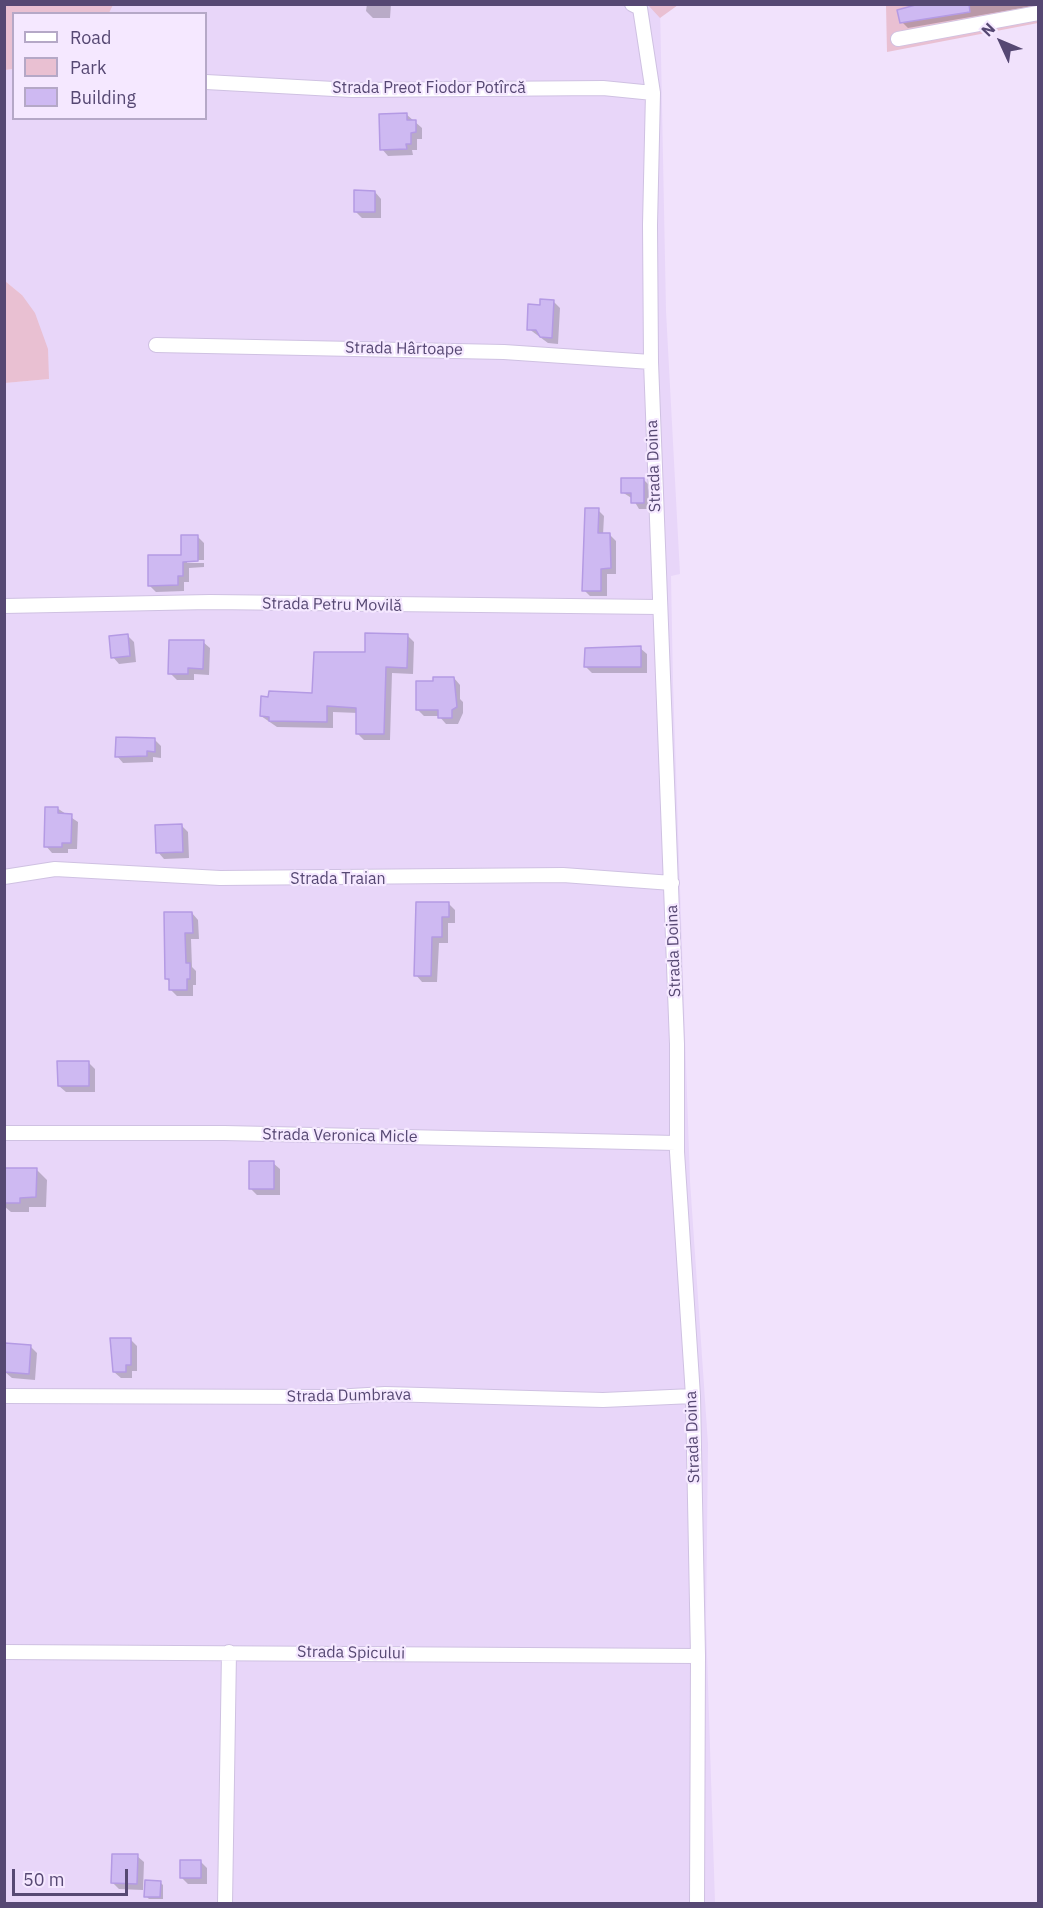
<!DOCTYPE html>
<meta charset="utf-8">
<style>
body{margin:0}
#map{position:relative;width:1043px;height:1908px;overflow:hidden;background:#f1e2fc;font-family:"IBM Plex Sans",sans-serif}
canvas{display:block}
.frame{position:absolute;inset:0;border:6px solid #564873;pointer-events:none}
.legend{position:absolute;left:12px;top:12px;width:195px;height:108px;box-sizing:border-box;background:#f5e8ff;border:2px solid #b5a8c7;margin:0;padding:8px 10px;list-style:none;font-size:18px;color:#564873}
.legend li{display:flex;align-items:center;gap:12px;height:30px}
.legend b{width:30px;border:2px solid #b5a8c7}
.north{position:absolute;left:971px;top:12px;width:60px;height:60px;-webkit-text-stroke:4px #f5e8ff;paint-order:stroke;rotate:314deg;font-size:16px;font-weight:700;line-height:24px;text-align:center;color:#564873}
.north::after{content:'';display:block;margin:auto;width:21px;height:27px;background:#564873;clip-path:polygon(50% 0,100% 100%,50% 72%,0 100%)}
.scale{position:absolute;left:12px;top:1869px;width:116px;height:27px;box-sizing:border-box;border:3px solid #564873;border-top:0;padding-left:8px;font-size:18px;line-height:21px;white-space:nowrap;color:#564873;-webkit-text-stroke:4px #f5e8ff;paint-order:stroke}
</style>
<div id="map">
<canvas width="1043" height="1908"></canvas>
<div class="frame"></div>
<ul class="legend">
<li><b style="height:8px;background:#fff"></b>Road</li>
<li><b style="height:16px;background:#e9c0d2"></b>Park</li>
<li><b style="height:16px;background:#ceb9f2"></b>Building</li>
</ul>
<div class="north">N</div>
<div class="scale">50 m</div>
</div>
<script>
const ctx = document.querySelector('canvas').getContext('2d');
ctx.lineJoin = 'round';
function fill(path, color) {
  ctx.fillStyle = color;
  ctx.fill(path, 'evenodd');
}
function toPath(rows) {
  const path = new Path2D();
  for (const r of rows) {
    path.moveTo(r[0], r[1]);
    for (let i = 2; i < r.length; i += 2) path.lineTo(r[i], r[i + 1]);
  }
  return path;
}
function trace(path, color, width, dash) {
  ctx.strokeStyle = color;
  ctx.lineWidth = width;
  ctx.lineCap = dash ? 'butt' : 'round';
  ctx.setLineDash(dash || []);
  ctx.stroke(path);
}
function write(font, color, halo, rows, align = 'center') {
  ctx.font = font + ' "IBM Plex Sans",sans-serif';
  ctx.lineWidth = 4.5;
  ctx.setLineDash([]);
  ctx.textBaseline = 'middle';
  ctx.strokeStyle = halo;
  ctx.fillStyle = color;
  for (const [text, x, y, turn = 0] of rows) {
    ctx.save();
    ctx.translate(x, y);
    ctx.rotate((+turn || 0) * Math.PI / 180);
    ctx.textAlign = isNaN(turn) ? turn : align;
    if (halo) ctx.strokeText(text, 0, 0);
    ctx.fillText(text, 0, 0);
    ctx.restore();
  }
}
const residential = toPath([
 [113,5,660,5,666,311,680,574,671,576,673,684,690,1181,708,1444,706,1622,715,1903,5,1904,4,383,49,379,22,295,5,281,5,70,13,69,14,118,206,118,206,14,109,13]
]);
const green = toPath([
 [5,4,113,4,113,5,109,13,14,14,13,69,5,70],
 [648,5,678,5,660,18],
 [886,5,1038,5,1038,23,887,52],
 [5,281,22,295,35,313,48,349,49,379,5,383]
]);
const shadow = toPath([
 [367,4,391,4,390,18,373,18,366,11],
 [926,4,1038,4,1038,5,908,28,902,22],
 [406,114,422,128,422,139,417,139,417,150,412,150,413,155,388,156,382,149],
 [375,192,381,199,381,218,362,218,355,211],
 [553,301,560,308,558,344,548,343,529,329,542,306],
 [644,480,650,486,650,509,639,509,633,499,622,492],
 [598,510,604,516,603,535,610,535,616,541,616,574,607,574,607,596,590,596,584,590],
 [197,536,204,543,204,560,187,560,187,563,204,563,204,567,189,568,189,582,184,582,184,591,156,592,149,585,182,556],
 [407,635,414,642,413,674,392,673,390,740,364,740,358,734,358,713,333,712,333,728,277,727,261,716,314,695,366,654],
 [128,636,134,642,136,662,119,664,113,657],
 [203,642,210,648,209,675,194,674,194,680,177,680,170,673],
 [640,648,647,654,647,673,592,673,586,667],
 [454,678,460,685,460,699,463,702,463,713,458,724,446,724,439,716,424,716,417,709,435,682],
 [154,739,161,746,161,758,153,757,153,762,123,763,117,756],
 [57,808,78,822,77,849,68,849,68,853,52,853,46,846],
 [182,826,188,832,189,858,164,859,158,852],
 [418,903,448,903,455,910,455,923,448,923,448,943,439,943,437,982,422,982,416,975],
 [192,913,198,920,199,939,191,939,192,967,196,971,196,985,193,985,193,996,177,996,170,989,170,982,167,979],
 [88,1062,95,1069,95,1092,66,1092,59,1086],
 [273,1163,280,1169,280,1195,257,1195,251,1189],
 [36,1169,47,1180,46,1207,29,1207,29,1212,11,1212,4,1206,4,1170],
 [112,1339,130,1339,137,1346,137,1371,132,1371,132,1378,121,1378,114,1372],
 [30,1346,37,1353,35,1380,12,1378,5,1372],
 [137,1856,144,1862,143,1890,119,1889,113,1883],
 [200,1861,207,1868,207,1884,188,1884,182,1878],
 [160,1882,163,1885,163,1899,149,1899,146,1896]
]);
const building = toPath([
 [919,4,969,4,970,12,900,23,897,10,919,4],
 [407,113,407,120,416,120,416,132,411,133,411,144,406,144,407,149,380,150,379,114,407,113],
 [354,190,375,191,375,212,354,212,354,190],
 [540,299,554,300,552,338,540,337,536,330,527,330,528,304,540,305,540,299],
 [621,478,644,478,644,503,631,503,631,493,621,493,621,478],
 [585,508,599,508,598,533,610,533,611,568,601,569,601,591,582,591,585,508],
 [181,535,198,535,198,561,183,562,183,576,178,576,178,585,148,586,148,555,181,555,181,535],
 [365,633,408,634,407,668,386,667,384,734,356,734,356,708,327,706,327,722,269,721,269,717,260,716,261,696,268,697,269,691,312,693,314,652,365,652,365,633],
 [128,634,130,656,111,658,109,636,128,634],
 [169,640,204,640,203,669,188,668,188,674,168,674,169,640],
 [641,646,641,667,584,667,585,648,641,646],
 [433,677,454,677,457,707,452,710,452,718,438,718,438,710,416,710,416,681,433,681,433,677],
 [116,737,155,738,155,752,147,751,147,756,115,757,116,737],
 [45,807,58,807,58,813,72,814,71,843,62,843,62,847,44,847,45,807],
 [182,824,183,852,156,853,155,825,182,824],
 [416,902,449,902,449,917,442,917,442,937,432,937,431,976,414,976,416,902],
 [164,912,192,912,193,933,185,933,186,963,190,963,190,979,187,979,187,990,169,990,169,979,165,979,164,912],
 [57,1061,89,1061,89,1086,58,1086,57,1061],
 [249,1161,274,1161,274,1189,249,1189,249,1161],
 [4,1168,37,1168,36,1197,20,1198,20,1203,4,1203,4,1168],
 [110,1338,131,1338,131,1365,126,1365,126,1372,113,1372,110,1338],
 [5,1343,31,1345,29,1374,4,1372,5,1343],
 [112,1854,138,1854,137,1884,111,1883,112,1854],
 [180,1860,201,1860,201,1878,180,1878,180,1860],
 [145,1880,161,1881,160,1897,144,1897,145,1880]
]);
const minor = toPath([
 [632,4,640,8,653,93,650,225,651,362,677,1044,677,1152,693,1396,698,1656,697,1904],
 [898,39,1038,13],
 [206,82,352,90,603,88,653,93],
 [156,345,504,352,651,362],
 [4,606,210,602,659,607],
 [4,877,55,869,220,878,563,875,672,883],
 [4,1133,224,1133,676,1143],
 [4,1396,334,1397,385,1394,603,1400,693,1396],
 [4,1652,698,1656],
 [225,1904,229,1652]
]);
const streetNames = [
 ["Strada Preot Fiodor Potîrcă",429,88],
 ["Strada Hârtoape",404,349,1],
 ["Strada Doina",654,466,-92],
 ["Strada Petru Movilă",332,605,1],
 ["Strada Traian",338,879],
 ["Strada Doina",674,951,-92],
 ["Strada Veronica Micle",340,1136,1],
 ["Strada Dumbrava",349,1396,-1],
 ["Strada Doina",693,1437,-92],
 ["Strada Spicului",351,1653,1]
];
fill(residential, '#e8d6f9');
fill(green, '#e9c0d2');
fill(shadow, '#0003');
fill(building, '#ceb9f2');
trace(building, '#b49ae4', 1.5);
trace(minor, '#cfc1e2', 16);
trace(minor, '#fff', 14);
write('16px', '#564873', '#f5e8ff', streetNames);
</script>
